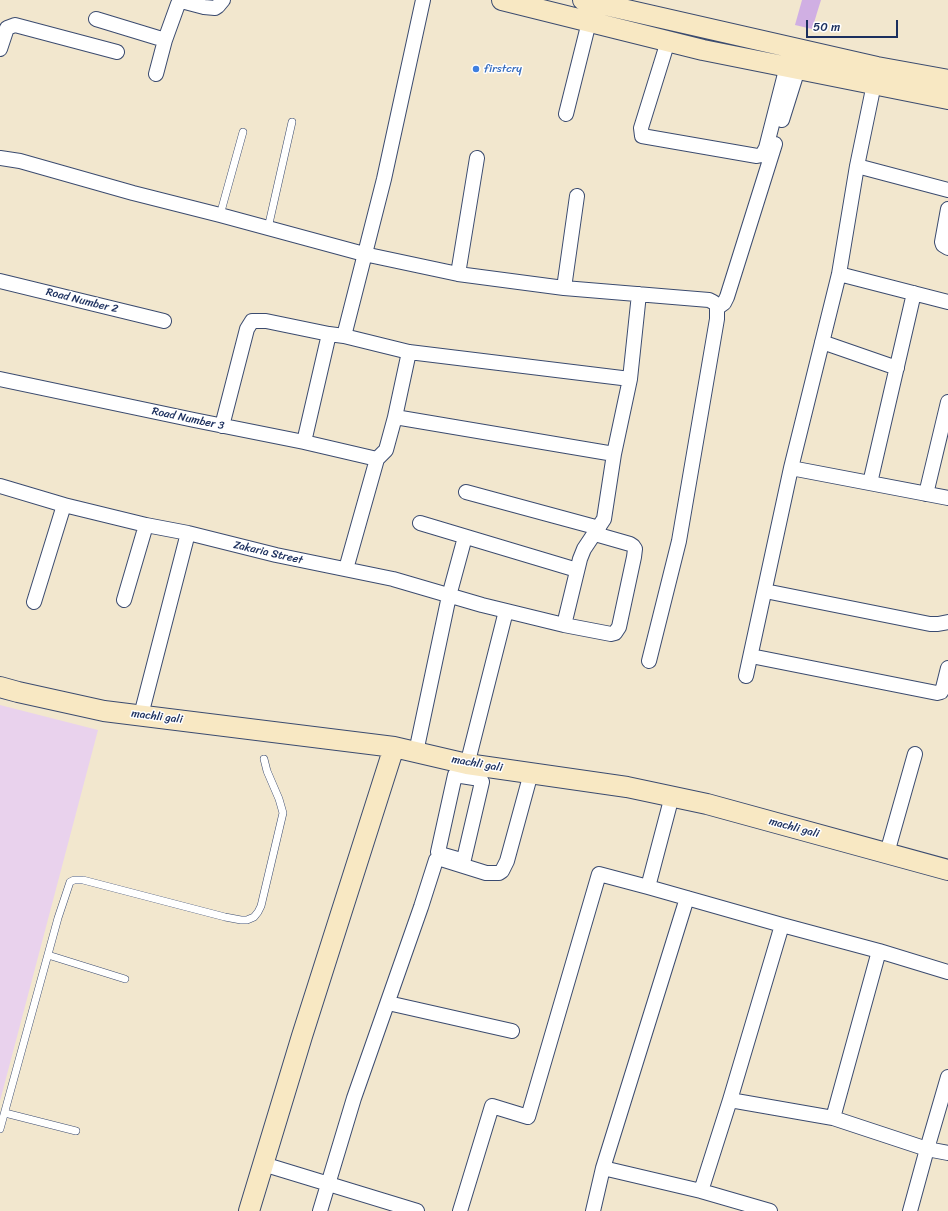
<!DOCTYPE html>
<style>
body{margin:0}
#map{position:relative;width:948px;height:1211px;overflow:hidden;background:#f2e7ce;font-family:Sriracha,sans-serif}
canvas{display:block}
.scale{position:absolute;left:806px;top:20px;width:92px;height:18px;box-sizing:border-box;border:2px solid #1b2f5e;border-top:0;padding-left:5px;font-size:12px;line-height:14px;white-space:nowrap;color:#1b2f5e;-webkit-text-stroke:3px #fff;paint-order:stroke}
</style>
<div id="map">
<canvas width="948" height="1211"></canvas>
<div class="scale">50 m</div>
</div>
<script>
const ctx = document.querySelector('canvas').getContext('2d');
ctx.lineJoin = 'round';
function fill(path, color) {
  ctx.fillStyle = color;
  ctx.fill(path, 'evenodd');
}
function toPath(rows) {
  const path = new Path2D();
  for (const r of rows) {
    path.moveTo(r[0], r[1]);
    for (let i = 2; i < r.length; i += 2) path.lineTo(r[i], r[i + 1]);
  }
  return path;
}
function trace(path, color, width, dash) {
  ctx.strokeStyle = color;
  ctx.lineWidth = width;
  ctx.lineCap = dash ? 'butt' : 'round';
  ctx.setLineDash(dash || []);
  ctx.stroke(path);
}
function write(font, color, halo, rows, align = 'center') {
  ctx.font = font + ' Sriracha,sans-serif';
  ctx.lineWidth = 3;
  ctx.setLineDash([]);
  ctx.textBaseline = 'middle';
  ctx.strokeStyle = halo;
  ctx.fillStyle = color;
  for (const [text, x, y, turn = 0] of rows) {
    ctx.save();
    ctx.translate(x, y);
    ctx.rotate((+turn || 0) * Math.PI / 180);
    ctx.textAlign = isNaN(turn) ? turn : align;
    if (halo) ctx.strokeText(text, 0, 0);
    ctx.fillText(text, 0, 0);
    ctx.restore();
  }
}
const built = toPath([
 [0,705,98,730,0,1101]
]);
const building = toPath([
 [802,0,821,0,812,29,795,25]
]);
const lane = toPath([
 [220,215,243,132],
 [268,228,292,122],
 [48,955,125,979],
 [5,1113,76,1131],
 [0,1129,58,918,70,882,74,880,83,880,225,917,241,920,247,920,254,917,258,912,261,906,283,813,279,799,267,771,264,759]
]);
const street = toPath([
 [96,19,165,40],
 [668,41,641,128,642,136,757,156,762,155,766,148,787,66],
 [0,49,7,28,15,25,117,52],
 [156,74,165,40,178,4,181,2,185,2,204,7,215,8,218,6,223,0],
 [566,114,589,22],
 [782,120,798,69],
 [0,158,20,161,133,193,220,215,364,254,458,274,564,288,709,300,713,302,716,304,717,308,717,319,679,541,649,661],
 [857,166,948,190],
 [948,209,942,242,943,245,948,248],
 [458,274,477,158],
 [839,274,948,302],
 [0,281,164,321],
 [564,288,577,196],
 [717,308,724,303,727,297,775,144],
 [344,336,409,352,630,379,614,454,395,417,386,450,377,459,346,569],
 [822,342,897,368],
 [0,379,194,420,304,442,377,459],
 [630,379,639,294],
 [395,417,409,352],
 [222,426,247,329,252,321,266,321,329,334],
 [304,442,329,334,344,336,384,179,423,0],
 [791,468,948,498],
 [870,483,914,293],
 [0,486,64,505,146,525,188,533,276,555,393,579,482,605,564,625,611,634,615,633,619,627,634,557,635,549,633,546,630,544,595,534],
 [466,492,599,528],
 [926,494,948,402],
 [420,523,577,570],
 [765,591,930,624,938,624,948,622],
 [124,600,146,525],
 [34,602,64,505],
 [564,625,580,559,584,549,604,519,614,454],
 [751,656,937,693,941,692,943,688,948,668],
 [746,676,791,468,839,274,857,166,874,84],
 [141,715,188,533],
 [416,752,449,596,465,537],
 [465,773,506,611],
 [455,775,480,779,482,782,464,859,461,860,440,854,438,852,455,775],
 [887,853,915,754],
 [648,887,672,796],
 [388,1003,512,1031],
 [730,1100,833,1118,927,1149,948,1153],
 [833,1118,879,951],
 [263,1164,417,1211],
 [603,1168,701,1191,770,1211],
 [701,1191,730,1100,782,925],
 [320,1211,354,1098,421,907,436,860,438,858,486,873,499,873,502,871,507,861,531,773],
 [460,1211,492,1106,528,1117,599,874,648,887,782,925,879,951,948,972],
 [593,1211,603,1168,687,898],
 [910,1211,927,1149,948,1077]
]);
const secondary = toPath([
 [502,0,703,50,948,99],
 [583,0,877,67,948,80],
 [0,687,18,692,104,711,394,747,467,764,627,787,707,804,948,870],
 [249,1211,302,1036,394,747]
]);
const markers = [
 [476,69,4,"#3f7fe0"]
];
const shopNames = [
 ["firstcry",484,69]
];
const streetNames = [
 ["Road Number 2",82,301,14],
 ["Road Number 3",188,419,12],
 ["Zakaria Street",268,553,13],
 ["machli gali",157,717,7],
 ["machli gali",477,764,10],
 ["machli gali",794,828,15]
];
fill(built, '#e9d2ed');
fill(building, '#d0afe3');
trace(lane, '#3b4b6f', 8);
trace(street, '#3b4b6f', 16);
trace(secondary, '#3b4b6f', 22);
trace(lane, '#fff', 7);
trace(street, '#fff', 14);
trace(secondary, '#f8e8c3', 20);
for (const [x, y, r, color] of markers) {
  const dot = new Path2D();
  dot.arc(x, y, r, 0, 2 * Math.PI);
  ctx.fillStyle = color;
  ctx.fill(dot);
  trace(dot, '#fff', 1.5);
}
write('11px', '#366cbe', '#fff', shopNames, 'left');
write('11px', '#1b2f5e', '#fff', streetNames);
</script>
